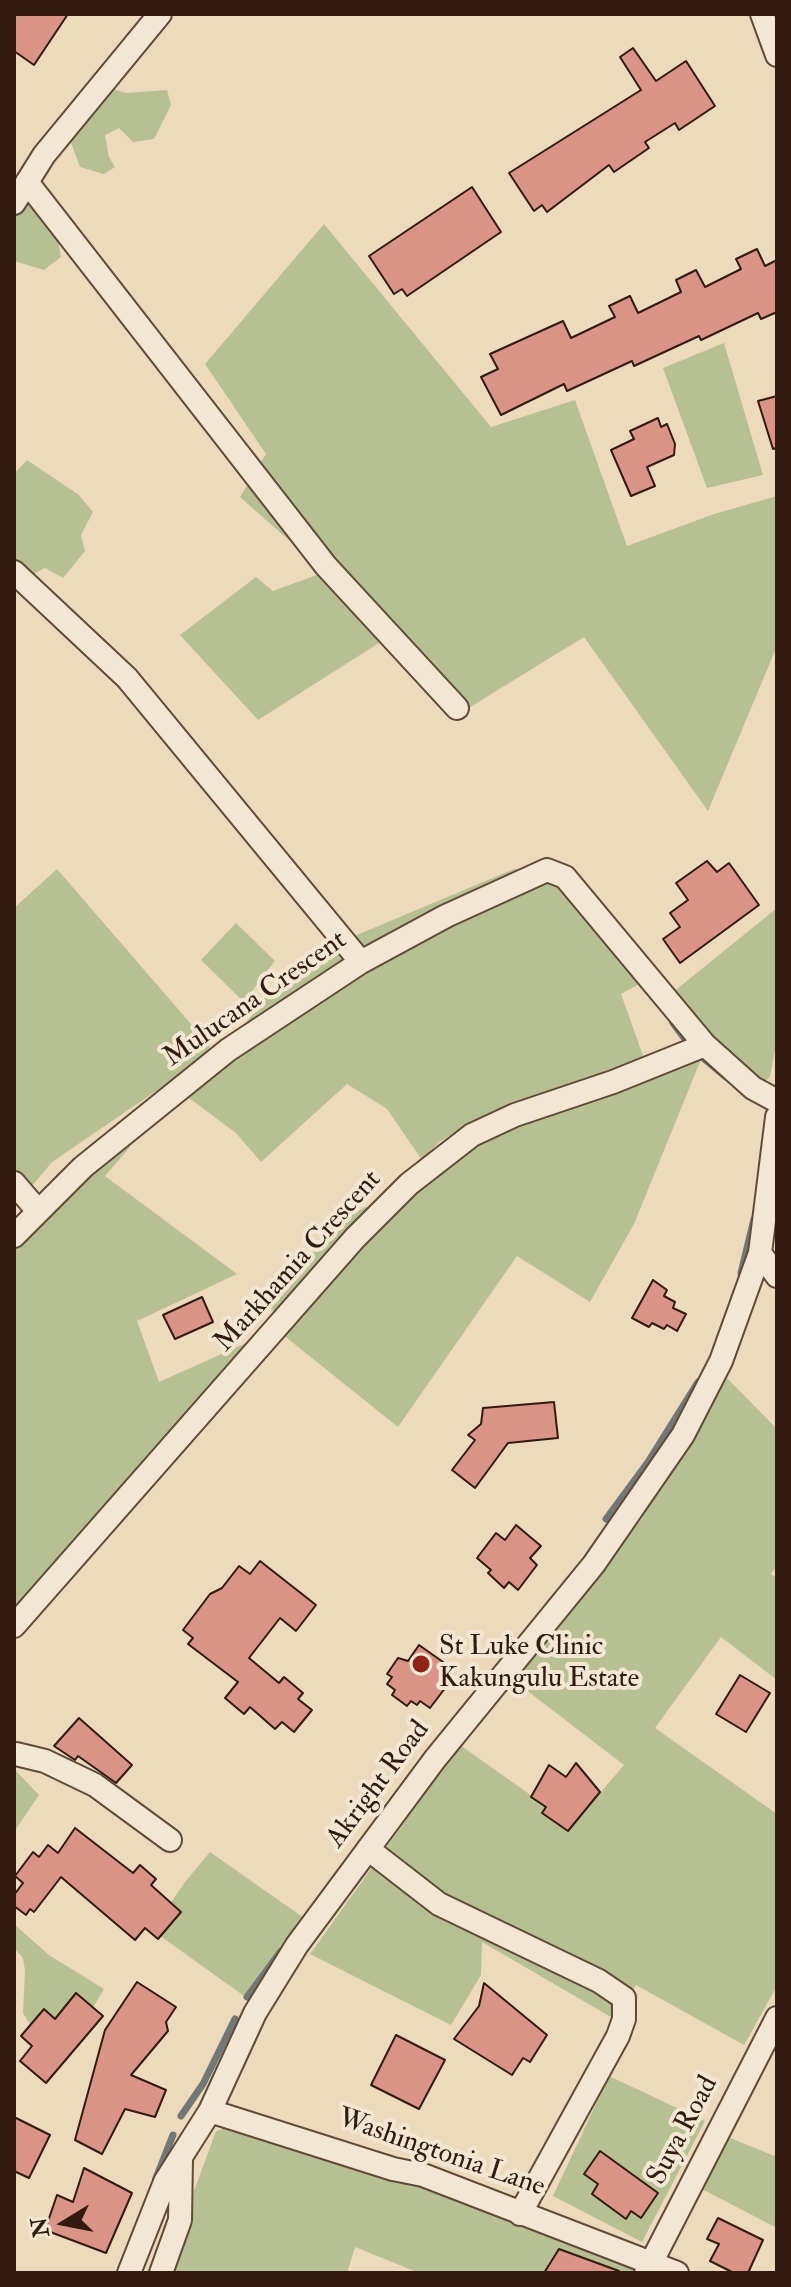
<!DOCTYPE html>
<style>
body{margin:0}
#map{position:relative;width:791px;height:2287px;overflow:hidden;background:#eddabc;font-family:"IM FELL Double Pica",serif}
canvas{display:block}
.frame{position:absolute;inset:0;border:16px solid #321a0f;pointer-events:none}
.north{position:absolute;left:24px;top:2183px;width:80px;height:80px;-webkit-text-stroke:6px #f3e7d3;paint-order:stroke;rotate:260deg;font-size:22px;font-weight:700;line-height:32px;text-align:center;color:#321a0f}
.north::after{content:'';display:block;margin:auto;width:28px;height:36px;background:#321a0f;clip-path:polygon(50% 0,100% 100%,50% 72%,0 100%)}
</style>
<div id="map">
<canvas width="791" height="2287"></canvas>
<div class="frame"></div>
<div class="north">N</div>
</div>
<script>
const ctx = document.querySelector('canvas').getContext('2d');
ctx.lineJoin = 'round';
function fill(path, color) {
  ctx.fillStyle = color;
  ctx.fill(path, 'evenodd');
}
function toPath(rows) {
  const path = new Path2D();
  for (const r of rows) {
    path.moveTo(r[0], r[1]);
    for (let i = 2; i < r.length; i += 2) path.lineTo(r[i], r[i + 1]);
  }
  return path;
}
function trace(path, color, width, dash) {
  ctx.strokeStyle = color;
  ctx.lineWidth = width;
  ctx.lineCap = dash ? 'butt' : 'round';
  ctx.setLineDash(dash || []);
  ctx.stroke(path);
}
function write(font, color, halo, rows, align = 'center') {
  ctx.font = font + ' "IM FELL Double Pica",serif';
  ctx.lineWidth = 8;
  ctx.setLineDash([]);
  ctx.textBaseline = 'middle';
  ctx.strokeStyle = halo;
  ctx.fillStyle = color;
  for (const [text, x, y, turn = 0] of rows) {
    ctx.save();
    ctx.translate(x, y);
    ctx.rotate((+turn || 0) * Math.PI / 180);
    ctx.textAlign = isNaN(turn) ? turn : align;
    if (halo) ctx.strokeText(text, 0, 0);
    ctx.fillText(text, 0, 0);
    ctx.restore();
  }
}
const green = toPath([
 [94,83,126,93,167,90,171,105,154,139,133,142,119,128,105,135,109,157,115,167,104,174,80,167,66,129],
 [34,202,55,225,61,257,44,270,14,261,14,208],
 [324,224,491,427,575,400,627,546,714,514,777,496,777,646,708,811,584,637,467,709,393,634,258,720,180,635,256,577,273,591,325,572,240,497,266,454,205,364],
 [724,343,763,475,707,488,663,368],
 [27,460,79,495,93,512,81,535,85,551,63,578,45,568,18,582,14,578,14,474],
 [544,868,643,982,621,994,646,1064,461,1129,439,1142,422,1160,387,1109,347,1084,261,1162,236,1133,181,1092,214,1067,264,998,307,956,514,869],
 [57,869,210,1046,200,1061,52,1162,20,1200,14,1200,14,908],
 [777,908,777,1039,770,1077,763,1083,703,1035,672,993],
 [236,923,275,961,244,1002,201,960],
 [702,1057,634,1224,590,1302,517,1256,398,1427,282,1334,387,1203,462,1152,519,1121],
 [119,1135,130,1147,105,1176,237,1274,137,1321,159,1382,264,1335,14,1610,14,1227,57,1174],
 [368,1206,322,1266,278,1316,267,1304,343,1218],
 [724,1375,777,1429,777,1565,771,1574,777,1578,777,1680,721,1637,655,1728,777,1814,777,1986,744,2045,636,1985,616,2020,482,1942,481,1975,451,2025,310,1954,460,1745,573,1825,624,1765,512,1679,641,1520],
 [14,1769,39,1795,14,1832],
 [210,1852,304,1918,244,1996,152,1930,185,1882],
 [14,1924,49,1955,104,1989,80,2029,31,2026,23,2013,25,1971,23,1958,14,1948],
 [609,2076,705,2121,642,2242,553,2196],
 [230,2127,532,2213,644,2266,641,2273,419,2273,355,2247,347,2273,164,2273,216,2131],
 [723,2135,777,2157,777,2228,696,2186]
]);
const stream = toPath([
 [673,1023,684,1038],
 [702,1057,726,1077],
 [741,1273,754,1219],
 [606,1519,648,1462,698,1382],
 [247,1997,281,1951],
 [181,2116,203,2084,235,2019],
 [156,2178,173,2135]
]);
const building = toPath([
 [14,14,68,14,34,65,14,51,14,14],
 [633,48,656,81,686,61,715,106,679,130,675,123,645,142,649,148,614,172,609,165,547,212,542,205,534,211,509,173,641,90,620,57,633,48],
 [472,187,501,232,407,296,402,289,394,294,369,256,472,187],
 [757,249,765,266,777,260,777,312,761,319,758,313,701,340,699,336,634,366,632,361,567,391,564,384,501,415,481,377,498,369,490,354,563,321,571,338,615,317,609,306,630,296,638,313,681,292,676,280,696,270,705,287,741,269,736,259,757,249],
 [777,396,777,448,773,449,758,401,777,396],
 [658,418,661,427,667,424,675,444,674,455,647,467,655,486,631,496,611,450,634,439,630,431,658,418],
 [707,861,717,872,729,863,759,905,680,963,663,939,680,927,670,913,688,900,676,883,707,861],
 [653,1280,667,1290,664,1296,675,1302,673,1308,686,1314,677,1331,667,1325,664,1329,652,1323,649,1327,632,1318,653,1280],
 [202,1297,213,1322,175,1339,163,1315,202,1297],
 [554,1402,558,1438,508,1443,475,1488,452,1470,475,1440,468,1435,481,1424,483,1408,554,1402],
 [516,1525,541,1546,530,1558,537,1565,518,1590,509,1582,504,1588,488,1573,491,1570,477,1558,496,1533,505,1540,516,1525],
 [260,1561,316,1605,296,1631,280,1618,249,1658,279,1683,284,1677,303,1693,298,1699,312,1710,294,1732,282,1722,275,1729,250,1707,244,1714,225,1698,238,1682,188,1644,193,1638,183,1630,210,1594,222,1588,239,1566,250,1574,260,1561],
 [419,1645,443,1662,439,1668,445,1673,441,1677,449,1683,430,1708,420,1701,417,1705,411,1701,407,1706,392,1695,395,1690,387,1684,392,1677,387,1674,398,1658,408,1661,419,1645],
 [740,1675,770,1693,746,1732,716,1714,740,1675],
 [79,1718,132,1765,116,1783,78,1756,75,1760,54,1746,79,1718],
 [576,1763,600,1792,568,1831,542,1813,546,1807,531,1797,549,1765,566,1777,576,1763],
 [75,1828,133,1873,140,1865,156,1879,151,1885,181,1912,158,1939,145,1928,135,1940,61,1877,34,1912,30,1909,26,1915,14,1906,14,1895,23,1883,15,1876,33,1852,39,1857,48,1845,58,1853,75,1828],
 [137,1982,176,2007,166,2022,168,2031,131,2075,166,2090,155,2117,125,2109,102,2154,75,2140,105,2030,137,1982],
 [484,1983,547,2035,530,2062,523,2058,512,2075,454,2039,479,2006,484,1983],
 [76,1993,103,2016,46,2083,20,2061,32,2046,21,2036,44,2009,55,2019,76,1993],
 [396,2035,445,2060,419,2109,371,2085,396,2035],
 [14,2117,50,2135,29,2178,14,2171,14,2117],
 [600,2151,658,2193,641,2218,631,2211,626,2219,592,2194,598,2184,584,2174,600,2151],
 [84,2168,132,2193,106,2253,45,2230,57,2195,73,2202,84,2168],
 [718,2218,763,2240,748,2273,734,2273,710,2261,719,2244,707,2239,718,2218],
 [559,2249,619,2271,618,2273,544,2273,559,2249]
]);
const minor = toPath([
 [762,14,777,55],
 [27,182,326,566,457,708],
 [14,203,44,155,160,14],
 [14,572,127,678,361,962],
 [14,1183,38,1211],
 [14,1236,83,1167,228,1050,361,962,446,916,547,870,565,877,705,1045,753,1088,777,1101],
 [760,1253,777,1276],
 [14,1626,355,1238,409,1184,472,1135,515,1115,613,1082,705,1045],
 [16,1754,45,1761,95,1785,170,1840],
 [368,1849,439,1904,599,1981,624,1998,624,2019,618,2036,520,2214],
 [210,2111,393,2169,423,2175,677,2273],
 [129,2273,165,2182,210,2111,255,2013,297,1945,435,1759,594,1564,683,1435,721,1361,760,1253,777,1117],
 [161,2273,180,2220,181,2159],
 [646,2273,777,2018]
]);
const markers = [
 [421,1664,10,"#8f2418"]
];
const streetNames = [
 ["Mulucana Crescent",256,1000,-35],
 ["Markhamia Crescent",299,1262,-48],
 ["Akright Road",379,1785,-53],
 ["Suya Road",684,2131,-62],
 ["Washingtonia Lane",441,2154,19]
];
const poiNames = [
 ["St Luke Clinic",439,1648],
 ["Kakungulu Estate",439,1680]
];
fill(green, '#b7c092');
trace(stream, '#737877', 7);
fill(building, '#d99487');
trace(building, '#321a0f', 2);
trace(minor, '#614a3a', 26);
trace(minor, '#f3e7d3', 22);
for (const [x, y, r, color] of markers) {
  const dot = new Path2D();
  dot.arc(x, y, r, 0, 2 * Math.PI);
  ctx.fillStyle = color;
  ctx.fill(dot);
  trace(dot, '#f3e7d3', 3);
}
write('28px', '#321a0f', '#f3e7d3', streetNames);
write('28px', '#321a0f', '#f3e7d3', poiNames, 'left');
</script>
